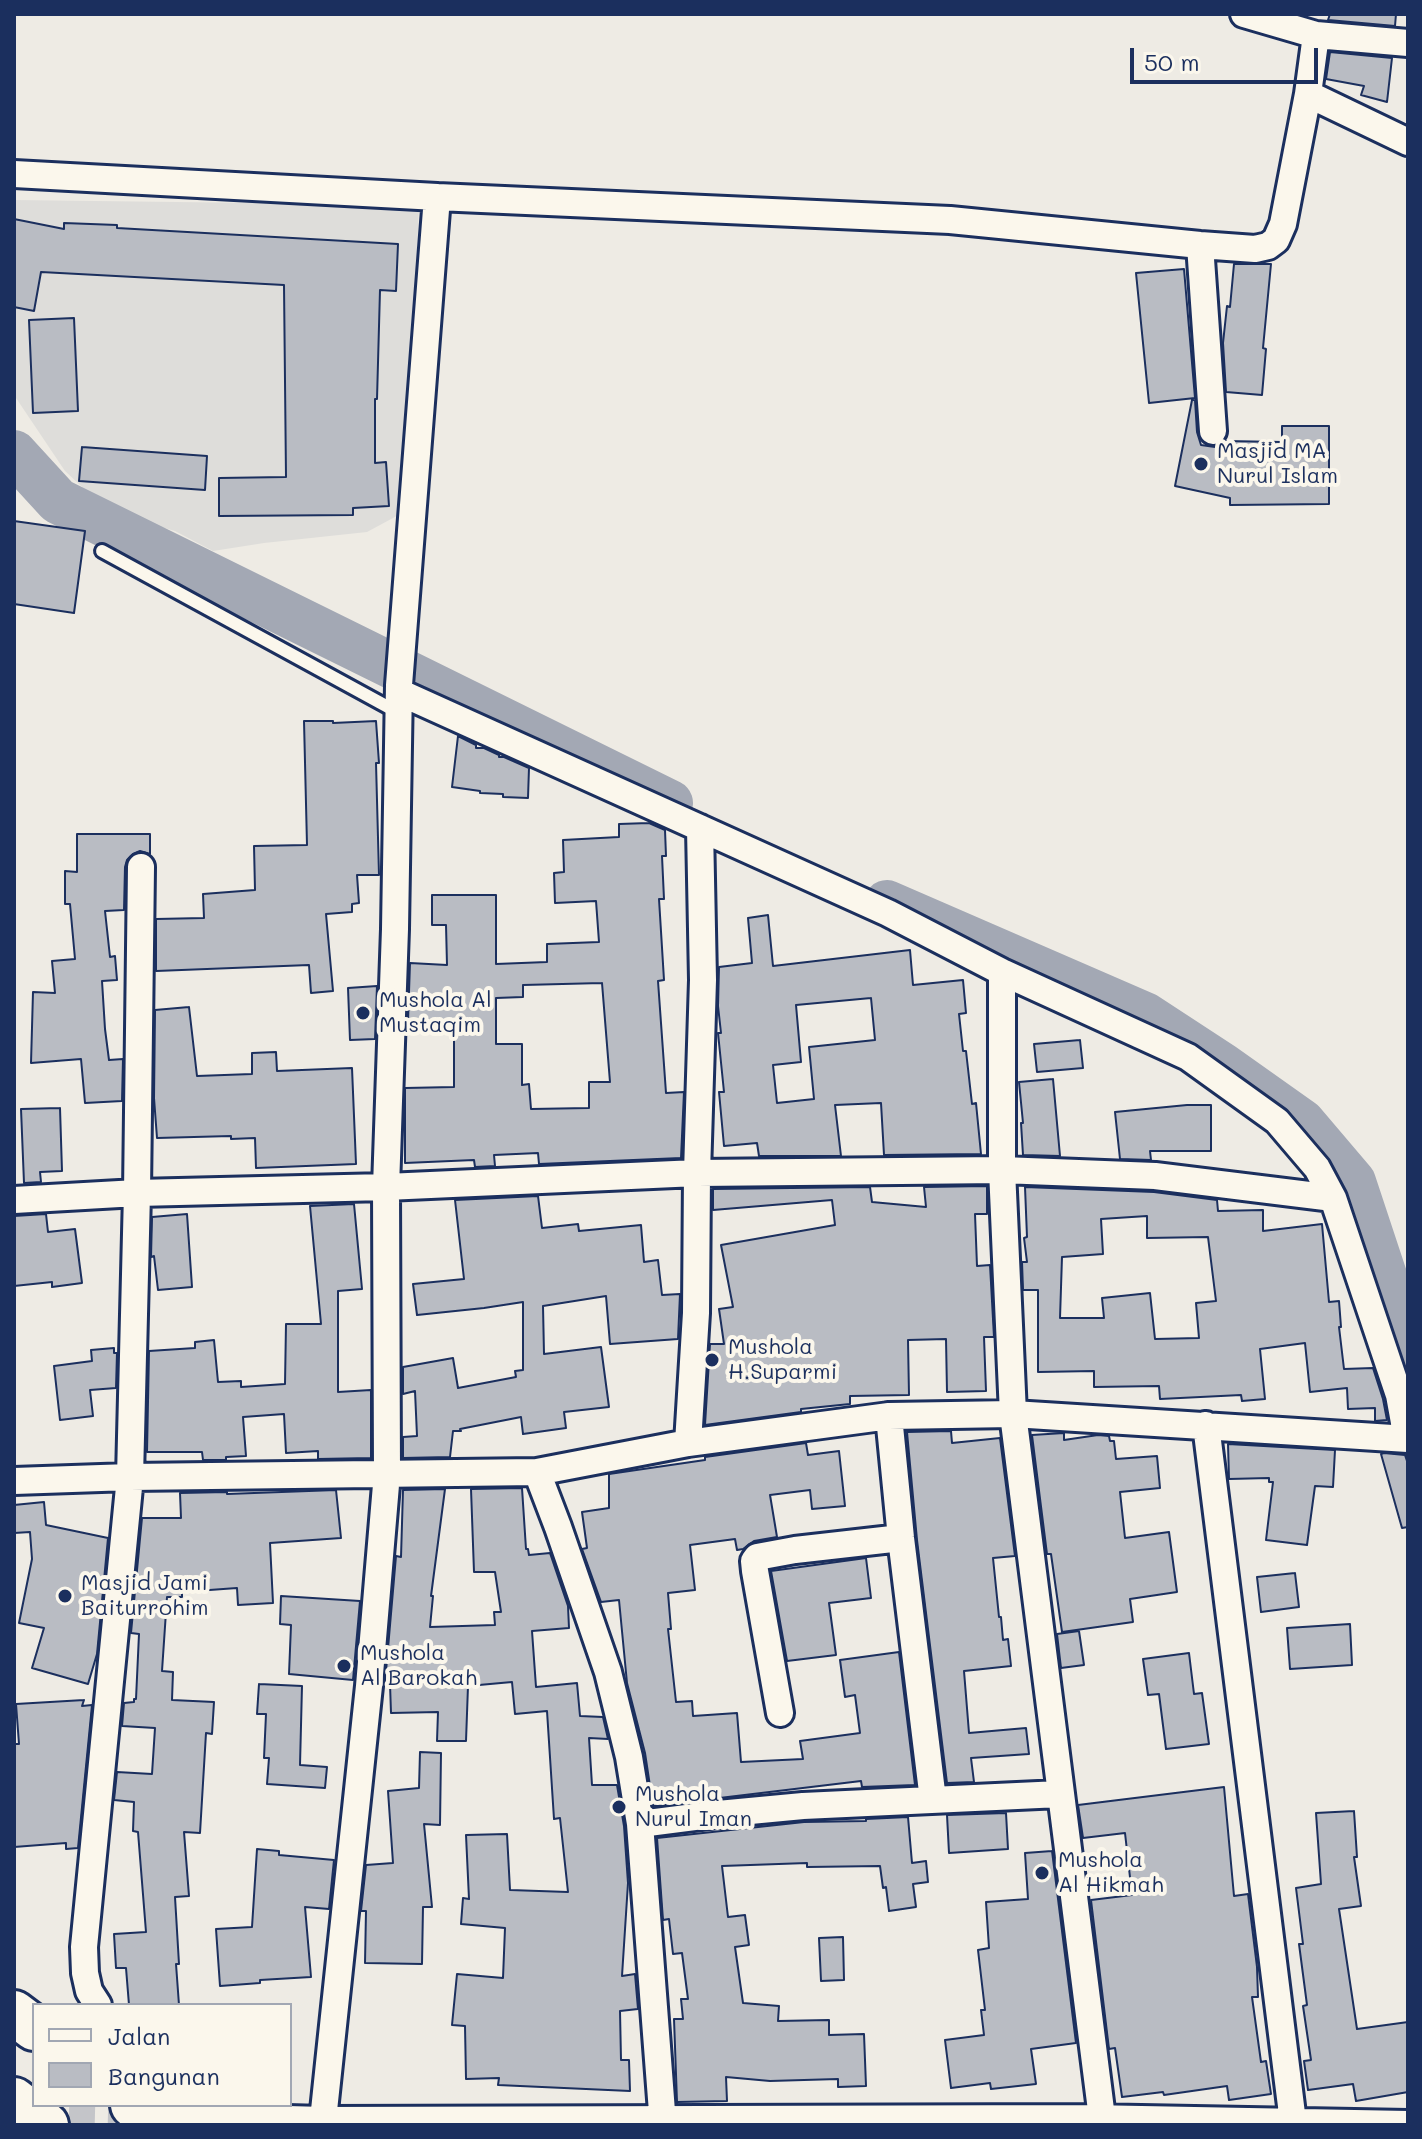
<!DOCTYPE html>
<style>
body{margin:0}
#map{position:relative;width:1422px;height:2139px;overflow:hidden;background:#eeebe4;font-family:Mali,sans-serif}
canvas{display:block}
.frame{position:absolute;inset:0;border:16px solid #1b2f5e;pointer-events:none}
.legend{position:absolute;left:32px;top:2003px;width:260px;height:104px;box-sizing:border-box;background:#fbf7ec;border:2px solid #a1a7b3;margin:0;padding:10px 14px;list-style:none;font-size:24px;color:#1b2f5e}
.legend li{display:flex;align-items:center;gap:16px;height:40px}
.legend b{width:40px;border:2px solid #a1a7b3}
.scale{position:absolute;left:1130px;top:48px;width:188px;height:36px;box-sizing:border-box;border:4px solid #1b2f5e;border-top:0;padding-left:10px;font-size:24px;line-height:28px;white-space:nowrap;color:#1b2f5e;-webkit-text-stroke:6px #fbf7ec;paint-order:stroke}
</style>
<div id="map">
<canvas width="1422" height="2139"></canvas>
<div class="frame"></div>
<ul class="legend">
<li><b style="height:10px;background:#fbf7ec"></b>Jalan</li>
<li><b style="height:22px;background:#b9bcc3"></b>Bangunan</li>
</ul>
<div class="scale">50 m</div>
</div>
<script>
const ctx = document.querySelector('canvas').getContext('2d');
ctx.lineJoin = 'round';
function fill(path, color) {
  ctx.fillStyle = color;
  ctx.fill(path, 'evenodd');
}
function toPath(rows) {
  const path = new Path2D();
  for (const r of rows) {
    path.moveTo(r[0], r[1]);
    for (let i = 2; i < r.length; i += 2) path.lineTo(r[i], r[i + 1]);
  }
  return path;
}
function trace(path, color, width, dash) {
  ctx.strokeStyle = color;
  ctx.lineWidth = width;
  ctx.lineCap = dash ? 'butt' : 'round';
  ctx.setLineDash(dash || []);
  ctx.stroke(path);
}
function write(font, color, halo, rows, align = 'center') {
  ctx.font = font + ' Mali,sans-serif';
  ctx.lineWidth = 8;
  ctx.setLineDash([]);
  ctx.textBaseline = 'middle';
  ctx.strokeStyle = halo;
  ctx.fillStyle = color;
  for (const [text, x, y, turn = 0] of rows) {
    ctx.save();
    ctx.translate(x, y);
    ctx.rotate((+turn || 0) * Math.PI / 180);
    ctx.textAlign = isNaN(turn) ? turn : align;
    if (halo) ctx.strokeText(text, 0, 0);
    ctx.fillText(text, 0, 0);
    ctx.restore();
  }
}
const built = toPath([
 [14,200,419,205,406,511,367,532,264,543,213,551,175,531,109,512,65,471,14,395]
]);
const river = toPath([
 [14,453,58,501,670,803],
 [887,903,1145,1015,1223,1066,1302,1122,1353,1182,1408,1348]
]);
const building = toPath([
 [1330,14,1396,14,1395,26,1328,20,1330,14],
 [1330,52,1392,58,1387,102,1361,95,1364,86,1326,79,1330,52],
 [14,219,64,229,64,223,117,225,117,228,398,244,396,291,380,290,377,399,375,399,375,463,386,462,389,506,353,508,353,515,219,516,219,478,286,477,284,285,41,272,34,311,14,307,14,219],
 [1234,264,1271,264,1263,348,1266,349,1262,395,1226,392,1223,343,1227,306,1230,307,1234,264],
 [1184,269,1195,398,1149,403,1136,273,1184,269],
 [74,318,78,411,33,413,29,320,74,318],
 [1192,400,1195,400,1197,432,1201,445,1215,447,1225,441,1282,442,1282,426,1329,426,1329,504,1230,505,1230,498,1175,486,1192,400],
 [82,447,207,456,205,490,79,481,82,447],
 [14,521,85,531,74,613,14,604,14,521],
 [304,721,333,721,333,723,376,721,379,763,376,763,379,875,357,875,359,903,352,904,352,912,326,914,333,991,311,993,309,965,156,971,156,919,204,918,203,894,255,890,254,846,307,845,304,721],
 [458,736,476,745,476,748,484,748,499,755,499,757,504,757,529,768,528,798,503,797,503,794,480,793,480,791,452,787,458,736],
 [649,823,665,830,666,856,662,856,664,899,659,899,664,980,658,981,666,1093,684,1092,681,1158,539,1164,538,1153,494,1155,495,1166,475,1167,474,1160,405,1163,405,1088,454,1087,454,1021,408,1021,410,963,447,965,446,925,432,925,432,895,496,895,496,964,547,962,547,944,599,942,596,901,555,903,554,873,564,872,563,840,619,837,619,824,649,823],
 [602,983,610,1082,589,1082,589,1108,531,1109,529,1084,522,1085,522,1044,496,1044,496,998,523,997,523,985,602,983],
 [77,834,150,834,150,854,140,851,133,854,127,860,125,867,124,910,105,911,110,957,115,956,117,980,102,981,105,1029,109,1060,123,1059,122,1101,85,1103,81,1059,31,1063,33,992,55,993,52,961,75,959,70,904,65,904,65,871,77,872,77,834],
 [768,915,773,966,910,950,913,985,963,980,966,1013,959,1014,963,1051,966,1051,972,1104,976,1103,981,1154,884,1155,881,1103,835,1105,841,1156,759,1156,757,1143,724,1146,719,1092,724,1092,718,1033,721,1033,718,1006,719,967,752,963,748,918,768,915],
 [871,998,875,1040,809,1047,814,1099,777,1103,773,1065,801,1062,796,1005,871,998],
 [377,986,375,1039,350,1040,348,988,377,986],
 [189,1007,197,1076,252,1074,252,1053,276,1052,277,1071,352,1068,356,1164,256,1168,255,1138,231,1139,231,1136,157,1138,154,1098,155,1010,189,1007],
 [1080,1040,1083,1068,1037,1072,1034,1044,1080,1040],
 [1053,1079,1060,1156,1023,1155,1021,1123,1023,1123,1019,1082,1053,1079],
 [1187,1105,1211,1105,1211,1151,1150,1151,1151,1160,1120,1159,1115,1112,1187,1105],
 [60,1108,62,1171,40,1172,41,1182,24,1183,21,1109,60,1108],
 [987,1186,987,1214,975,1214,977,1266,990,1265,994,1337,984,1337,986,1391,947,1392,946,1339,908,1340,909,1395,850,1396,850,1404,801,1409,801,1412,705,1425,710,1344,724,1344,719,1309,733,1307,721,1245,835,1225,832,1200,713,1210,713,1189,870,1187,872,1202,926,1207,924,1187,987,1186],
 [1025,1187,1154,1192,1217,1200,1218,1211,1263,1210,1263,1231,1322,1224,1329,1302,1339,1301,1341,1327,1339,1327,1344,1369,1373,1368,1383,1399,1387,1420,1375,1421,1375,1408,1348,1409,1347,1388,1310,1392,1305,1343,1260,1349,1265,1399,1242,1401,1241,1395,1160,1399,1159,1386,1094,1387,1094,1371,1038,1372,1038,1290,1023,1290,1022,1262,1027,1262,1024,1238,1027,1237,1025,1187],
 [1147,1216,1147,1238,1208,1237,1216,1301,1196,1303,1199,1338,1155,1339,1150,1293,1102,1298,1104,1318,1060,1318,1062,1257,1103,1254,1101,1219,1147,1216],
 [538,1196,542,1228,578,1224,579,1231,641,1225,644,1262,658,1260,662,1295,680,1294,678,1339,610,1344,606,1296,543,1306,544,1354,601,1347,609,1407,564,1412,566,1428,523,1434,521,1417,460,1429,461,1431,453,1431,450,1457,403,1458,403,1437,417,1436,415,1391,403,1394,403,1367,453,1358,458,1388,516,1377,515,1371,523,1370,523,1302,484,1308,417,1315,413,1284,464,1279,455,1200,538,1196],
 [354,1204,362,1289,338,1291,338,1392,371,1390,371,1458,318,1459,318,1451,286,1453,284,1414,243,1417,246,1456,226,1457,226,1460,203,1460,202,1452,147,1452,149,1351,195,1348,195,1342,214,1340,218,1382,241,1381,241,1387,285,1384,286,1324,321,1324,310,1206,354,1204],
 [46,1214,48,1232,75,1229,82,1283,52,1287,52,1282,14,1286,14,1216,46,1214],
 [187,1214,192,1287,158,1290,154,1256,151,1257,152,1217,187,1214],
 [114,1348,114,1353,117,1353,116,1388,90,1390,93,1416,60,1420,54,1366,92,1361,91,1350,114,1348],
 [951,1431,952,1443,1000,1438,1015,1556,993,1558,999,1617,1001,1617,1003,1640,1008,1639,1011,1666,964,1671,969,1733,1026,1728,1029,1754,971,1758,974,1782,947,1783,917,1540,907,1432,951,1431],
 [1064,1433,1064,1440,1098,1435,1109,1436,1110,1441,1114,1441,1116,1459,1157,1456,1160,1488,1120,1492,1125,1538,1169,1532,1177,1592,1130,1599,1133,1622,1062,1632,1051,1554,1047,1554,1032,1435,1064,1433],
 [806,1443,808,1455,839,1451,845,1506,812,1509,810,1490,770,1495,777,1537,754,1541,743,1549,737,1550,735,1539,690,1545,695,1590,668,1593,671,1629,668,1629,676,1702,692,1701,693,1716,737,1713,741,1762,803,1759,800,1741,860,1733,855,1695,845,1697,840,1660,899,1652,915,1785,862,1787,861,1781,653,1806,645,1753,627,1683,619,1600,601,1602,582,1549,587,1548,582,1512,609,1508,609,1474,705,1460,705,1457,806,1443],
 [1228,1444,1335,1450,1333,1487,1315,1486,1307,1545,1266,1540,1273,1482,1269,1482,1269,1478,1229,1479,1228,1444],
 [1384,1453,1405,1455,1408,1464,1408,1527,1402,1528,1381,1454,1384,1453],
 [522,1488,526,1549,528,1549,529,1555,550,1553,568,1606,569,1628,532,1631,536,1687,577,1683,580,1716,603,1717,608,1739,589,1738,592,1785,617,1785,624,1826,628,1883,622,1976,635,1974,638,2009,620,2011,621,2060,629,2060,630,2091,498,2085,499,2078,466,2079,465,2026,452,2025,457,1974,503,1978,505,1928,461,1924,463,1898,469,1899,466,1835,507,1834,510,1890,568,1892,560,1818,554,1819,547,1711,515,1714,512,1682,468,1686,466,1741,437,1741,438,1712,391,1713,390,1684,385,1683,396,1556,401,1557,403,1490,445,1489,431,1596,433,1596,430,1627,495,1625,494,1612,501,1612,495,1572,474,1572,471,1489,522,1488],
 [336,1490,341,1538,270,1543,273,1603,238,1605,237,1588,182,1592,182,1597,167,1597,162,1671,173,1672,172,1700,214,1702,212,1734,206,1733,200,1833,184,1832,189,1896,175,1897,179,1964,176,1964,179,2005,129,2005,126,1968,116,1968,114,1934,146,1932,138,1832,133,1831,134,1802,114,1800,117,1772,152,1774,155,1728,122,1726,124,1703,134,1702,134,1699,136,1699,139,1634,131,1633,142,1518,181,1518,180,1493,227,1492,227,1494,336,1490],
 [44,1502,46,1525,108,1538,97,1654,88,1684,32,1668,44,1628,19,1623,32,1559,30,1532,14,1533,14,1505,44,1502],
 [866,1558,871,1598,829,1603,836,1655,787,1661,771,1571,866,1558],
 [1295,1573,1299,1607,1261,1612,1257,1577,1295,1573],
 [281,1596,360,1601,353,1680,289,1674,291,1625,280,1624,281,1596],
 [1350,1624,1352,1665,1290,1669,1287,1628,1350,1624],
 [1079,1631,1084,1665,1061,1668,1057,1634,1079,1631],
 [1189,1653,1194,1694,1202,1693,1209,1744,1166,1749,1159,1694,1148,1695,1143,1659,1189,1653],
 [259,1684,302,1686,300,1765,327,1767,325,1788,267,1784,269,1758,264,1758,266,1714,257,1714,259,1684],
 [84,1700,82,1706,92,1705,78,1848,66,1849,66,1843,14,1847,14,1744,19,1744,16,1704,84,1700],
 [420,1752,441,1753,440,1825,424,1824,432,1907,423,1907,422,1964,365,1963,366,1911,361,1911,366,1865,393,1863,388,1791,419,1788,420,1752],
 [1224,1787,1234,1896,1248,1894,1257,1967,1258,1997,1252,1997,1261,2062,1266,2061,1271,2094,1229,2100,1227,2086,1164,2095,1163,2092,1122,2097,1115,2048,1109,2049,1091,1900,1132,1895,1125,1833,1083,1838,1078,1805,1224,1787],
 [1354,1811,1357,1857,1354,1857,1361,1906,1339,1909,1357,2029,1408,2022,1408,2092,1356,2101,1353,2084,1308,2090,1304,2061,1311,2060,1303,2006,1307,2005,1299,1944,1303,1944,1296,1888,1321,1884,1316,1813,1354,1811],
 [1006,1813,1008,1849,949,1853,947,1815,1006,1813],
 [908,1817,912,1863,926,1861,928,1882,913,1884,916,1907,889,1911,886,1887,883,1888,880,1866,807,1867,807,1863,722,1866,728,1917,745,1915,749,1945,735,1947,743,2003,779,2006,778,2021,829,2020,829,2035,864,2034,866,2086,838,2087,838,2079,770,2081,726,2077,727,2101,677,2102,674,2019,683,2019,681,1999,688,1999,682,1953,673,1954,669,1919,663,1920,657,1838,804,1822,866,1821,866,1819,908,1817],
 [257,1849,279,1851,279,1855,334,1860,329,1909,305,1907,311,1977,260,1980,260,1983,220,1986,216,1929,252,1927,257,1849],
 [1052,1851,1076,2043,1031,2049,1036,2084,991,2089,990,2083,951,2088,945,2040,984,2035,981,2010,985,2010,978,1950,989,1948,986,1902,1028,1899,1025,1853,1052,1851],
 [843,1937,844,1980,821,1981,819,1938,843,1937]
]);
const minorTunnel = toPath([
 [30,2112,146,2115]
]);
const service = toPath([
 [102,551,399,713]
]);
const minor = toPath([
 [1244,14,1316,35],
 [1408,43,1316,35,1308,94,1408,142],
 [14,174,437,197,950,220,1200,245,1255,249,1268,246,1276,240,1283,224,1308,94],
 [1200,245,1213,431],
 [399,692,888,913,1002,972,1188,1057,1277,1121,1317,1168,1333,1198,1399,1395,1407,1439],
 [1002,972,1002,1170,1013,1414,1102,2118],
 [14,1200,137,1193,386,1187,697,1173,1002,1170,1155,1176,1333,1198],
 [889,1416,901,1538,933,1800],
 [1206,1425,1293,2122],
 [688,1443,696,1313,697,1173,703,980,700,828],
 [537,1472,558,1527,608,1672,629,1757,640,1824,663,2125],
 [14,1481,130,1477,537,1472,688,1443,889,1416,1013,1414,1408,1439],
 [780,1713,755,1571,754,1561,757,1557,795,1550,901,1538],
 [640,1824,718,1814,803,1806,1060,1794],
 [98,2005,89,1991,85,1973,84,1947,130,1477,137,1193,141,867],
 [181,2116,323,2120,1088,2118,1408,2124],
 [323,2120,369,1686,387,1473,386,1187,395,929,399,685,437,197]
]);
const motorway = toPath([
 [14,2013,34,2028],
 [14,2100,46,2125],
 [133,2105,159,2125]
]);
const markers = [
 [1201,464,8,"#1b2f5e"],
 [363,1013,8,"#1b2f5e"],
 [712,1360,8,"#1b2f5e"],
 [65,1596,8,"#1b2f5e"],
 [344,1666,8,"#1b2f5e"],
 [619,1807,8,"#1b2f5e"],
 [1042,1873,8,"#1b2f5e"]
];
const poiNames = [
 ["Masjid MA",1217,451],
 ["Nurul Islam",1217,476],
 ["Mushola Al",379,1000],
 ["Mustaqim",379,1025],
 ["Mushola",728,1347],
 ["H.Suparmi",728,1372],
 ["Masjid Jami",81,1583],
 ["Baiturrohim",81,1608],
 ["Mushola",360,1653],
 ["Al Barokah",360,1678],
 ["Mushola",635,1794],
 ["Nurul Iman",635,1819],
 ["Mushola",1058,1860],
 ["Al Hikmah",1058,1885]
];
fill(built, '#deddda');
trace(river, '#a3a8b4', 46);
fill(building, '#b9bcc3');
trace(building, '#1b2f5e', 2);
trace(minorTunnel, '#c4c5c9', 26, [26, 13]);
trace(service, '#1b2f5e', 18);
trace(minor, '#1b2f5e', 32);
trace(motorway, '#1b2f5e', 50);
trace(service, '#fbf7ec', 12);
trace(minor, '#fbf7ec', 26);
trace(motorway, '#fbf7ec', 44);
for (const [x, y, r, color] of markers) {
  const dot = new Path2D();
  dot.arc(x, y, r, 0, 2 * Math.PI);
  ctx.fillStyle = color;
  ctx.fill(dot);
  trace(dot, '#fbf7ec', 3);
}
write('22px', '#1b2f5e', '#fbf7ec', poiNames, 'left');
</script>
